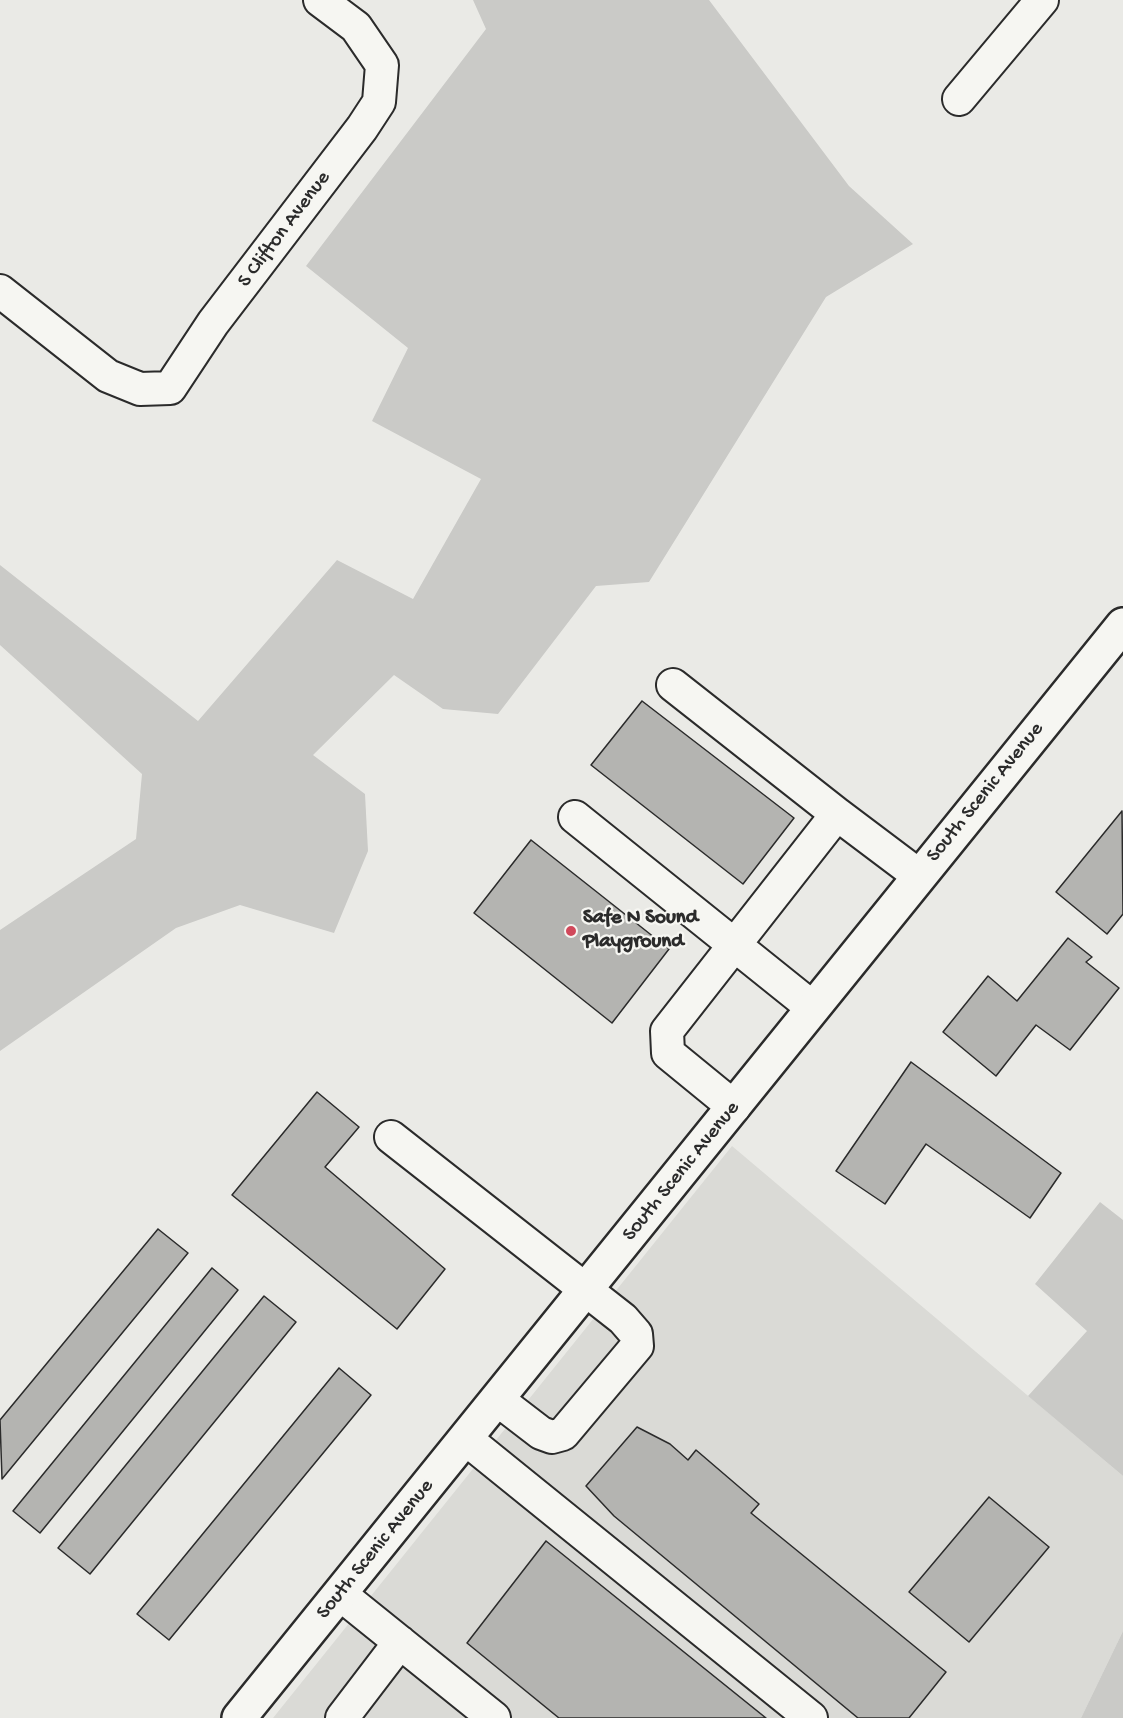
<!DOCTYPE html>
<style>
body{margin:0}
canvas{display:block;background:#eaeae6}
</style>
<canvas width="1123" height="1718"></canvas>
<script>
const ctx = document.querySelector('canvas').getContext('2d');
ctx.lineJoin = 'round';
function fill(path, color) {
  ctx.fillStyle = color;
  ctx.fill(path, 'evenodd');
}
function toPath(rows) {
  const path = new Path2D();
  for (const r of rows) {
    path.moveTo(r[0], r[1]);
    for (let i = 2; i < r.length; i += 2) path.lineTo(r[i], r[i + 1]);
  }
  return path;
}
function trace(path, color, width, dash) {
  ctx.strokeStyle = color;
  ctx.lineWidth = width;
  ctx.lineCap = dash ? 'butt' : 'round';
  ctx.setLineDash(dash || []);
  ctx.stroke(path);
}
function write(font, color, halo, rows, align = 'center') {
  ctx.font = font + ' "Gochi Hand",sans-serif';
  ctx.lineWidth = 4.5;
  ctx.setLineDash([]);
  ctx.textBaseline = 'middle';
  ctx.strokeStyle = halo;
  ctx.fillStyle = color;
  for (const [text, x, y, turn = 0] of rows) {
    ctx.save();
    ctx.translate(x, y);
    ctx.rotate((+turn || 0) * Math.PI / 180);
    ctx.textAlign = isNaN(turn) ? turn : align;
    if (halo) ctx.strokeText(text, 0, 0);
    ctx.fillText(text, 0, 0);
    ctx.restore();
  }
}
const built = toPath([
 [732,1146,1123,1476,1123,1631,1081,1718,273,1718]
]);
const green = toPath([
 [473,0,709,0,849,186,913,244,826,297,649,582,596,586,498,714,443,709,394,675,313,755,365,794,368,851,334,933,240,905,176,928,0,1051,0,930,136,839,142,774,0,645,0,565,198,721,337,560,413,599,481,479,372,421,408,348,306,266,486,29],
 [1100,1202,1123,1220,1123,1476,1028,1396,1087,1331,1035,1284],
 [1123,1631,1123,1718,1081,1718]
]);
const building = toPath([
 [642,701,794,818,743,884,591,765,642,701],
 [1122,811,1123,914,1107,934,1056,892,1122,811],
 [531,840,669,949,612,1023,474,913,531,840],
 [1068,938,1092,957,1086,962,1119,988,1070,1050,1036,1025,996,1076,943,1032,988,976,1017,1001,1068,938],
 [911,1062,1061,1173,1030,1218,926,1144,885,1204,836,1171,911,1062],
 [317,1092,359,1127,325,1167,445,1269,397,1329,232,1195,317,1092],
 [158,1229,188,1253,2,1479,0,1420,158,1229],
 [212,1268,238,1290,40,1533,13,1511,212,1268],
 [264,1296,296,1322,90,1574,58,1548,264,1296],
 [339,1368,371,1395,169,1640,137,1614,339,1368],
 [637,1427,670,1444,688,1460,696,1450,759,1504,751,1513,946,1672,909,1718,858,1718,614,1516,586,1486,637,1427],
 [989,1497,1049,1547,969,1642,909,1592,989,1497],
 [546,1541,766,1718,559,1718,467,1643,546,1541]
]);
const minor = toPath([
 [959,99,1042,0],
 [0,291,108,376,140,389,170,388,213,323,362,128,379,102,382,65,356,27,320,0],
 [673,685,837,814],
 [575,817,813,1008],
 [734,1107,668,1053,667,1031,837,814,918,875],
 [391,1137,623,1319,636,1334,637,1346,563,1434,552,1437,541,1433,498,1400],
 [466,1439,811,1718],
 [340,1594,494,1718],
 [342,1718,400,1642]
]);
const major = toPath([
 [239,1718,1123,625]
]);
const markers = [
 [571,931,6,"#d1495b"]
];
const streetNames = [
 ["S Clifton Avenue",285,230,-53],
 ["South Scenic Avenue",986,793,-51],
 ["South Scenic Avenue",682,1172,-51],
 ["South Scenic Avenue",376,1550,-51]
];
const poiNames = [
 ["Safe N Sound",583,919],
 ["Playground",583,943]
];
fill(built, '#dadad6');
fill(green, '#cacac7');
fill(building, '#b4b4b1');
trace(building, '#2b2b2b', 1.5);
trace(minor, '#2b2b2b', 36);
trace(major, '#2b2b2b', 38);
trace(minor, '#f6f6f2', 32);
trace(major, '#f6f6f2', 33);
for (const [x, y, r, color] of markers) {
  const dot = new Path2D();
  dot.arc(x, y, r, 0, 2 * Math.PI);
  ctx.fillStyle = color;
  ctx.fill(dot);
  trace(dot, '#f6f6f2', 2);
}
write('21px', '#2b2b2b', '#f6f6f2', streetNames);
write('bold 21px', '#2b2b2b', '#f6f6f2', poiNames, 'left');
</script>
